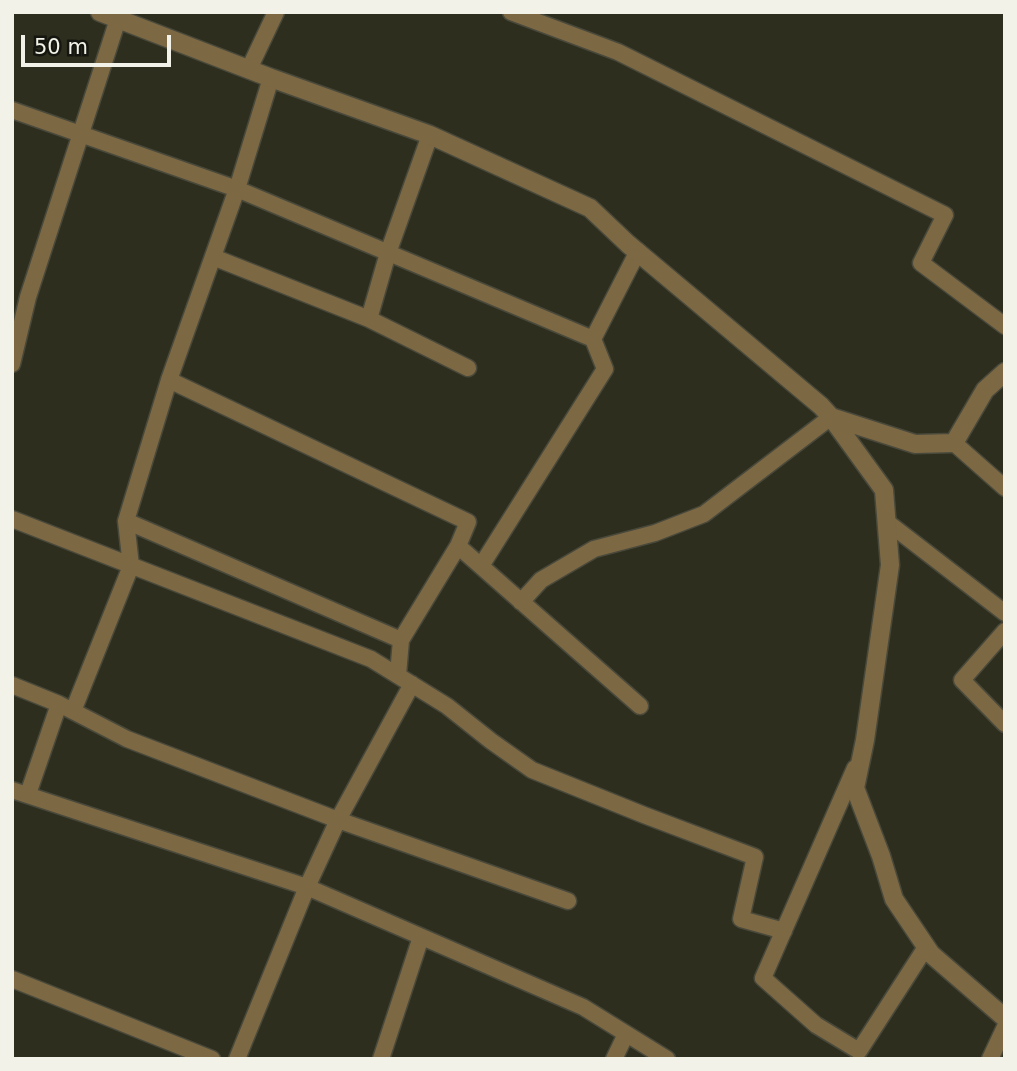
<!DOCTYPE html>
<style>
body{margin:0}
#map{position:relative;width:1017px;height:1071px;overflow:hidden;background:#2e2e1f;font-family:"DejaVu Sans",sans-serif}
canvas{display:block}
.frame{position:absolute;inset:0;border:14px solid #f2f2e8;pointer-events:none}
.scale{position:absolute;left:21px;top:35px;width:150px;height:32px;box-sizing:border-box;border:4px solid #f2f2e8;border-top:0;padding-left:9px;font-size:21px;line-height:24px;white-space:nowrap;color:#f2f2e8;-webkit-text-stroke:5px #15160f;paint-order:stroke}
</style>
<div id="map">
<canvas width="1017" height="1071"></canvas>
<div class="frame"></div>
<div class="scale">50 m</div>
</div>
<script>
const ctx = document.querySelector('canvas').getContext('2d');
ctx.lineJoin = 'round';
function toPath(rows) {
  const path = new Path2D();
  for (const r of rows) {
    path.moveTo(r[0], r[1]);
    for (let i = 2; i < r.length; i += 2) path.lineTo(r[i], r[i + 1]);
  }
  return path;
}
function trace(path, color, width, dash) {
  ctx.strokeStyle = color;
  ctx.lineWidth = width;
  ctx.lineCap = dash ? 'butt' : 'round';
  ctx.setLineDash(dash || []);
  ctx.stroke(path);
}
const minor = toPath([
 [511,12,618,52,945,215,921,263,1005,326],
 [249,69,276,12],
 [12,110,237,189,593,339],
 [430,135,388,253,369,319,468,368],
 [213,257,369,319],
 [12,364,28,297,118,19],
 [169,380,468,522,458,546],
 [954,443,1005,488],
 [12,519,371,659,447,706,491,741,532,770,644,815,755,857,741,919,784,931],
 [126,521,401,640],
 [887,522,1005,613],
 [481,566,605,369,593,339,638,251],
 [521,602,541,580,594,549,655,533,704,514,831,417],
 [1005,631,962,680,1005,724],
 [398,675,401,640,458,546,640,706],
 [12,685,59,704,127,739,338,820,568,901],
 [73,711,131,566,126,521,169,380,237,189,271,78],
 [855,768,763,978,816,1025,859,1051,926,947],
 [12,790,307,887,583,1007,667,1059],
 [28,794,59,704],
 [12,979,212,1059],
 [237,1059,307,887,338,820,412,684],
 [381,1059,421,937],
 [614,1059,626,1034],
 [990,1059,1005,1027]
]);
const tertiary = toPath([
 [100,12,271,78,430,135,590,208,628,244,821,406,831,417,915,444,954,443,985,390,1005,372],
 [831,417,884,490,890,565,865,740,855,788,881,856,894,899,931,954,1005,1018]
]);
trace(minor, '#49493b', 19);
trace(tertiary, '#49493b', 21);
trace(minor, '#7d6844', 16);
trace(tertiary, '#7d6844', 18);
</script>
